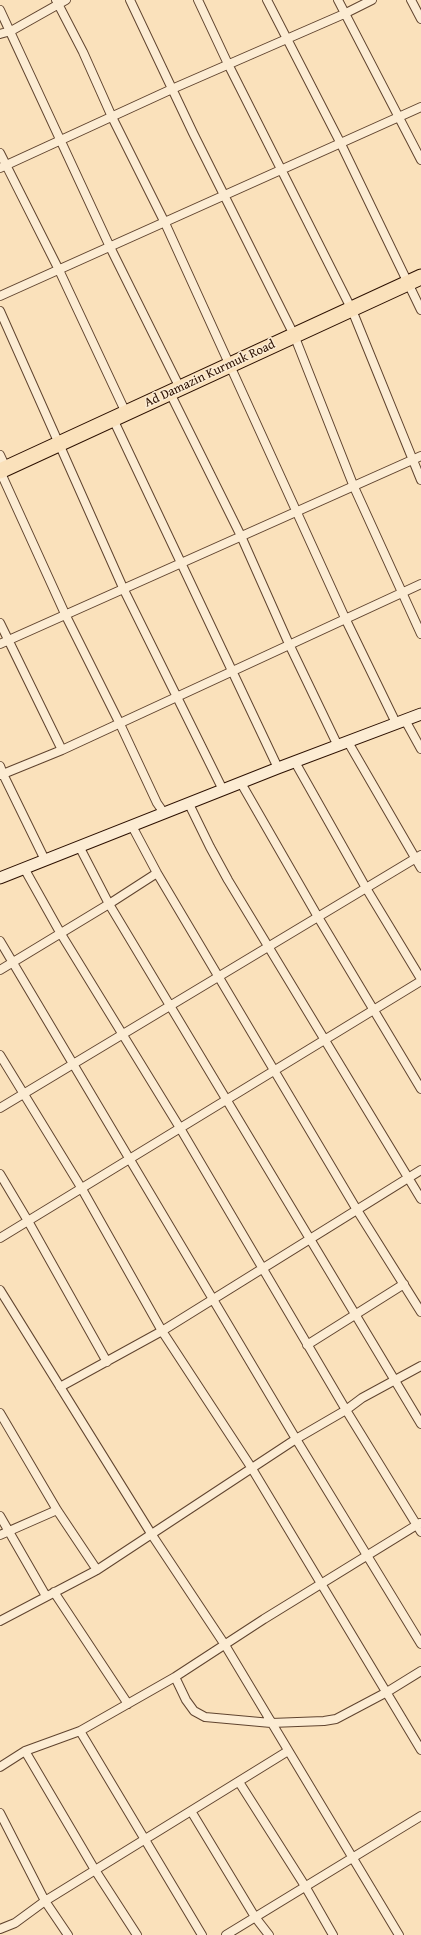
<!DOCTYPE html>
<style>
body{margin:0}
canvas{display:block;background:#fae1bb}
</style>
<canvas width="421" height="1935"></canvas>
<script>
const ctx = document.querySelector('canvas').getContext('2d');
ctx.lineJoin = 'round';
function toPath(rows) {
  const path = new Path2D();
  for (const r of rows) {
    path.moveTo(r[0], r[1]);
    for (let i = 2; i < r.length; i += 2) path.lineTo(r[i], r[i + 1]);
  }
  return path;
}
function trace(path, color, width, dash) {
  ctx.strokeStyle = color;
  ctx.lineWidth = width;
  ctx.lineCap = dash ? 'butt' : 'round';
  ctx.setLineDash(dash || []);
  ctx.stroke(path);
}
function write(font, color, halo, rows, align = 'center') {
  ctx.font = font + ' "Gentium Book Plus",serif';
  ctx.lineWidth = 3;
  ctx.setLineDash([]);
  ctx.textBaseline = 'middle';
  ctx.strokeStyle = halo;
  ctx.fillStyle = color;
  for (const [text, x, y, turn = 0] of rows) {
    ctx.save();
    ctx.translate(x, y);
    ctx.rotate((+turn || 0) * Math.PI / 180);
    ctx.textAlign = isNaN(turn) ? turn : align;
    if (halo) ctx.strokeText(text, 0, 0);
    ctx.fillText(text, 0, 0);
    ctx.restore();
  }
}
const street = toPath([
 [56,0,83,52,112,117,165,223,345,618,396,723],
 [130,0,193,133,294,335,354,487,421,634],
 [198,0,228,64,352,310,421,480],
 [267,0,340,142,421,310],
 [338,0,421,160],
 [411,0,421,19],
 [0,10,110,247,180,388],
 [0,34,11,31,66,0],
 [0,153,59,270,126,413],
 [0,168,172,89,344,14,372,0],
 [0,296,421,107],
 [0,311,124,590,223,790],
 [170,393,241,536,289,644,338,746],
 [113,419,278,768],
 [0,455,6,468],
 [0,471,66,616,120,724,157,803,164,813],
 [0,623,62,750],
 [0,644,421,456],
 [405,720,421,749],
 [348,742,421,868],
 [295,762,366,888,421,979],
 [0,766,3,774,62,750,421,584],
 [0,775,3,774,45,860],
 [241,783,318,917,421,1089],
 [189,804,210,847,228,880,421,1199],
 [132,826,157,873,357,1210,421,1312],
 [79,846,109,904,421,1424],
 [24,868,61,934,180,1128,346,1410,421,1532],
 [0,941,296,1439,421,1644],
 [0,970,109,904,157,873],
 [0,1055,82,1189,162,1331,251,1467,421,1750],
 [0,1108,421,855],
 [0,1174,28,1221,107,1362],
 [0,1238,421,981],
 [0,1290,152,1535,225,1645,399,1935],
 [307,1345,404,1284],
 [60,1387,162,1331,421,1170],
 [0,1413,57,1510,97,1570],
 [0,1516,46,1596],
 [0,1535,57,1510],
 [54,1592,128,1704],
 [0,1621,97,1570,296,1439,346,1410,362,1398,421,1366],
 [175,1677,186,1700,194,1711,205,1717,271,1723,324,1721,336,1719,387,1692,421,1671],
 [80,1731,202,1935],
 [25,1751,95,1870,137,1935],
 [0,1767,25,1751,80,1731,175,1677,264,1619,420,1523],
 [239,1782,305,1886,333,1935],
 [191,1811,255,1917,269,1935],
 [0,1813,45,1901,68,1935],
 [0,1929,15,1923,45,1901,288,1751],
 [226,1935,421,1816]
]);
const secondary = toPath([
 [0,878,278,768,421,714]
]);
const highway = toPath([
 [0,471,421,277]
]);
const streetNames = [
 ["Ad Damazin Kurmuk Road",210,374,-25]
];
trace(street, '#60442f', 10);
trace(secondary, '#2c1000', 13);
trace(highway, '#2c1000', 17);
trace(street, '#fcecd3', 8);
trace(secondary, '#fcecd3', 11);
trace(highway, '#fae1bb', 15);
write('13px', '#2c1000', '#fcecd3', streetNames);
</script>
